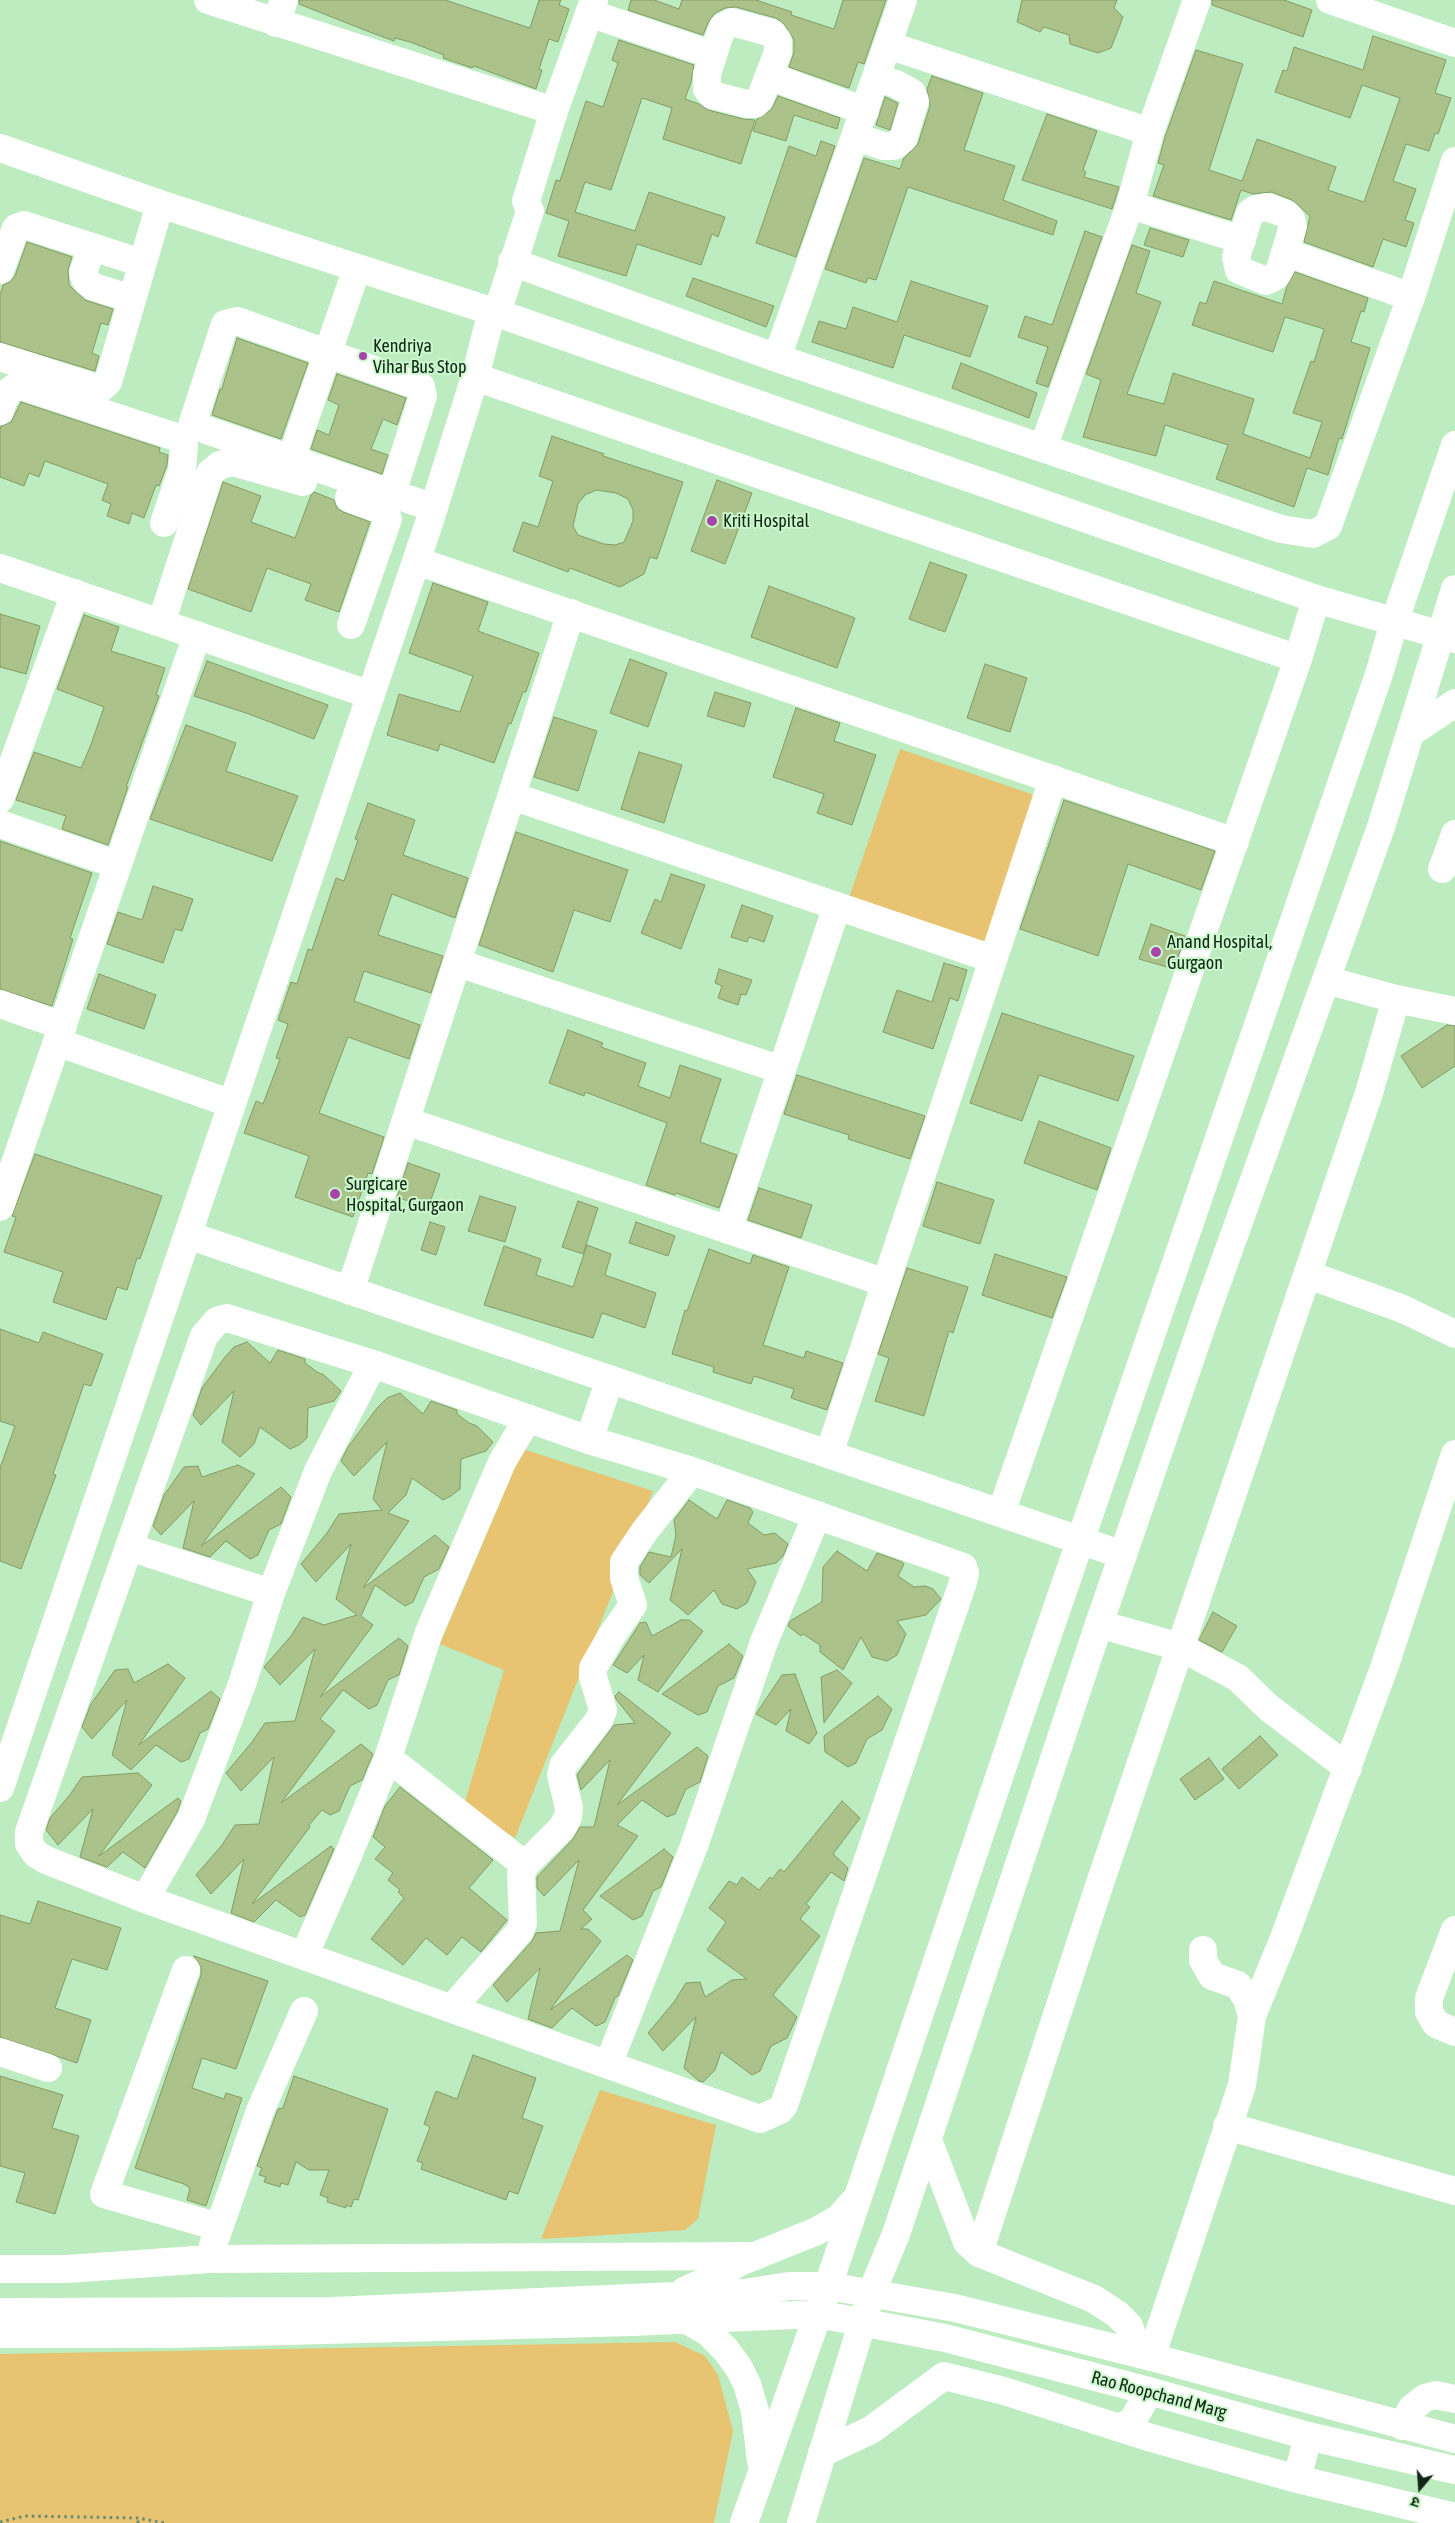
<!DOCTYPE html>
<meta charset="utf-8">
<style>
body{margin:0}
#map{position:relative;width:1455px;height:2523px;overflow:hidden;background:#bcecbf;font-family:"Asap Condensed","Noto Sans Devanagari",sans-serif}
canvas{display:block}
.north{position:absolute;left:1395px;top:2463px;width:50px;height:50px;-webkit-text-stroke:4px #c9f9cc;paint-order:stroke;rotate:198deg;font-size:14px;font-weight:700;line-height:20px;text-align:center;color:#132515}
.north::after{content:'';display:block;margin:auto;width:18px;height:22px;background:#132515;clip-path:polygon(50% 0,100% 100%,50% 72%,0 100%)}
</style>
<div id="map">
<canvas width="1455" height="2523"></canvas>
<div class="north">उ</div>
</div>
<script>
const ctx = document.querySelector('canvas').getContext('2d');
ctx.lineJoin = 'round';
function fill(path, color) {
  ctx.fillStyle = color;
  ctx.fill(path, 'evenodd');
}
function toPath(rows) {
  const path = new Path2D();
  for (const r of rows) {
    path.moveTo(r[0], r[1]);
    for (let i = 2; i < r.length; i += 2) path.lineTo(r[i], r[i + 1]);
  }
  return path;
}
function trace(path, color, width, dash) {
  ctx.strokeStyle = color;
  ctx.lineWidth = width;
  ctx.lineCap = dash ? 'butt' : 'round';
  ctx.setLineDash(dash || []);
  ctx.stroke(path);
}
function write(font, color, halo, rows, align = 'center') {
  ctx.font = font + ' "Asap Condensed",sans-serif';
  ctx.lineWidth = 4;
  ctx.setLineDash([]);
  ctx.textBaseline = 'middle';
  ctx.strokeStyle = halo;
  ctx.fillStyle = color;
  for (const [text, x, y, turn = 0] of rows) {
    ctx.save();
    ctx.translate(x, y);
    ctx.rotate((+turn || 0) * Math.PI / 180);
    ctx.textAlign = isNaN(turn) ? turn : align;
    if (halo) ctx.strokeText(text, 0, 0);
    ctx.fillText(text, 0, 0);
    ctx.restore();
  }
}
const green = toPath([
 [900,749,1034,795,986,944,849,898],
 [523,1449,653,1491,515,1838,464,1805,504,1670,440,1644],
 [600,2090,716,2125,698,2219,685,2230,541,2239],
 [675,2342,705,2356,718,2375,733,2431,714,2523,0,2523,0,2354]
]);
const building = toPath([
 [299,0,445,0,530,28,539,0,561,0,559,5,569,9,558,42,549,39,539,69,542,70,536,89,474,66,472,68,443,58,444,55,410,42,395,38,394,41,367,31,299,4,299,0],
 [631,0,654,0,679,9,682,0,756,0,792,12,791,15,834,29,843,0,886,0,864,64,858,62,849,88,789,67,794,52,794,40,784,24,776,18,736,7,725,8,715,13,709,21,703,35,628,10,631,0],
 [1022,0,1117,0,1114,8,1123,17,1111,48,1098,53,1070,44,1069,35,1044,27,1040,32,1017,22,1022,0],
 [1212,0,1284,0,1312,10,1303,37,1212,5,1212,0],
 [1373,36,1446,60,1435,93,1451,98,1438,134,1435,133,1429,151,1406,144,1393,181,1416,189,1405,220,1414,223,1406,247,1383,239,1373,267,1304,242,1310,216,1292,200,1272,192,1253,194,1241,190,1231,220,1153,196,1164,165,1158,163,1165,137,1196,50,1243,64,1209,170,1242,181,1257,139,1336,167,1328,190,1364,202,1400,98,1362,85,1350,118,1275,92,1283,70,1287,71,1294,47,1363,70,1373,36],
 [619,40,694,65,691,82,685,99,699,104,708,110,743,119,755,120,741,164,663,139,672,108,642,98,611,190,585,182,575,212,635,231,649,192,725,217,718,237,712,234,701,265,637,244,626,276,558,256,569,221,546,213,556,180,560,181,586,101,603,107,618,63,612,60,619,40],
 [932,76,983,93,964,150,1015,166,1003,200,1057,221,1053,235,908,187,876,280,868,278,866,283,825,269,864,158,900,169,904,158,918,144,930,106,927,89,932,76],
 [778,96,840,118,837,129,794,115,786,141,753,131,757,119,771,110,778,96],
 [885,97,898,103,890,130,876,125,885,97],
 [1047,114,1097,131,1083,170,1086,172,1084,177,1119,187,1112,209,1022,180,1047,114],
 [821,141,835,146,796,257,756,243,789,146,816,156,821,141],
 [1150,228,1189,240,1183,257,1144,245,1150,228],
 [1085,231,1102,237,1048,387,1036,383,1048,347,1018,337,1025,316,1052,325,1085,231],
 [27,242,72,257,68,269,69,285,85,300,113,309,108,325,101,323,92,353,99,356,95,371,0,342,0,295,3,285,10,282,15,276,27,242],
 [1132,245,1150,251,1136,293,1161,302,1127,394,1164,404,1173,373,1254,399,1243,434,1310,458,1322,422,1293,413,1311,361,1314,362,1324,329,1285,317,1273,352,1192,325,1200,302,1206,304,1214,281,1282,304,1287,286,1295,272,1368,298,1364,312,1361,311,1351,342,1370,348,1342,439,1339,438,1328,475,1307,468,1294,507,1216,479,1228,445,1165,425,1156,456,1083,437,1101,380,1086,374,1132,245],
 [693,278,774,306,766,327,686,296,693,278],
 [911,281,988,306,970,357,904,335,893,368,812,342,819,321,846,329,853,307,897,322,911,281],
 [237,338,308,363,281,439,212,415,220,389,222,389,237,338],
 [961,363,1037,393,1029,418,952,388,961,363],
 [337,374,406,398,397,425,383,419,371,449,388,455,382,474,311,449,317,430,329,435,339,405,328,400,337,374],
 [21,402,160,448,159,452,168,455,167,465,159,486,156,485,144,518,132,513,129,524,107,516,111,504,102,500,108,484,45,461,39,477,29,473,24,486,0,477,0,430,1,426,11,422,21,402],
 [552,436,604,454,603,456,683,482,657,559,650,557,644,574,620,587,570,568,568,572,513,551,523,522,538,527,553,481,539,476,552,436],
 [596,490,616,493,628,499,633,510,633,521,624,542,615,545,604,544,578,535,573,526,578,504,585,495,596,490],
 [717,480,752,493,725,564,691,551,717,480],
 [223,482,261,496,251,522,295,538,311,495,314,492,334,500,337,508,343,512,370,522,339,612,305,600,311,584,267,568,251,612,188,589,223,482],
 [930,562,967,575,945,632,909,619,930,562],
 [433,583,488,602,478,631,539,653,526,692,523,692,511,724,509,723,494,763,440,744,438,751,387,735,399,694,460,712,473,676,409,653,433,583],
 [769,586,855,618,837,668,751,637,769,586],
 [0,614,40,626,26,674,0,667,0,614],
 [84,615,119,627,111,651,165,668,156,695,159,696,126,787,128,787,108,845,62,829,66,816,16,800,34,752,81,768,90,747,104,707,57,689,84,615],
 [630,659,667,673,648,727,610,713,630,659],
 [207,661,328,705,314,739,249,714,194,696,207,661],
 [985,664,1027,678,1010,732,967,718,985,664],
 [715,692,751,703,744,727,707,716,715,692],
 [796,708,840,723,834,741,876,755,852,825,817,813,824,794,773,777,796,708],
 [554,717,597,731,578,791,534,777,554,717],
 [186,725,236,743,226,771,298,796,272,861,150,819,186,725],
 [639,752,682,765,664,823,621,809,639,752],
 [1064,800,1215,851,1201,890,1128,864,1098,956,1020,929,1064,800],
 [368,803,415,820,403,855,468,878,455,918,392,894,378,935,443,956,431,993,364,971,354,1001,420,1025,409,1059,348,1037,319,1113,384,1137,372,1174,368,1173,353,1217,295,1197,309,1156,244,1133,256,1101,263,1104,280,1059,276,1058,288,1024,278,1020,291,982,297,984,308,949,312,950,336,878,344,881,358,840,355,839,368,803],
 [516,832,628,870,610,922,574,910,553,972,479,945,516,832],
 [0,841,92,873,70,938,73,939,52,1006,0,989,0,841],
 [671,874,705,885,681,949,641,933,655,899,661,902,671,874],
 [153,886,193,899,182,931,175,929,163,963,107,944,118,912,142,920,153,886],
 [742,905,773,916,764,942,749,937,747,942,731,937,742,905],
 [1151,924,1185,936,1174,969,1139,959,1151,924],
 [944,963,967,970,958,1001,950,998,933,1049,883,1032,897,990,932,1002,944,963],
 [719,969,752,980,746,995,741,994,738,1005,718,998,722,986,715,983,719,969],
 [99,974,156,995,144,1029,87,1009,99,974],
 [1002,1013,1134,1056,1118,1101,1039,1075,1022,1121,970,1103,1002,1013],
 [1447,1025,1455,1026,1455,1066,1422,1088,1401,1056,1447,1025],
 [568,1030,603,1043,601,1047,646,1063,638,1086,670,1098,680,1065,721,1079,700,1142,737,1155,719,1208,676,1193,675,1195,646,1185,667,1123,585,1092,584,1096,549,1083,568,1030],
 [797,1075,925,1116,910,1159,848,1139,849,1135,784,1114,797,1075],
 [1039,1121,1111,1148,1097,1190,1024,1163,1039,1121],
 [35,1154,162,1196,140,1259,137,1258,127,1290,117,1287,106,1320,53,1302,63,1272,4,1252,16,1217,12,1216,35,1154],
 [408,1163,440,1174,428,1208,397,1197,408,1163],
 [937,1182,994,1200,980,1244,923,1226,937,1182],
 [759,1188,812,1205,801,1238,748,1220,759,1188],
 [480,1196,516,1207,505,1242,468,1231,480,1196],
 [578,1201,598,1208,583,1254,562,1247,578,1201],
 [430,1222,445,1227,436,1255,421,1250,430,1222],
 [636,1222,675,1236,668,1256,629,1243,636,1222],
 [587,1245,611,1254,605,1275,656,1293,645,1328,602,1313,593,1338,484,1305,504,1246,541,1259,536,1275,573,1287,587,1245],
 [709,1249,750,1264,753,1255,789,1267,763,1345,804,1358,806,1351,843,1363,827,1410,791,1398,794,1389,754,1376,751,1384,713,1372,714,1367,672,1354,685,1310,687,1311,709,1249],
 [995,1254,1067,1277,1052,1318,982,1295,995,1254],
 [907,1268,968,1287,953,1333,949,1331,924,1416,875,1401,889,1358,878,1354,907,1268],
 [0,1329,39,1343,43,1332,103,1354,91,1386,84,1384,53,1474,56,1475,21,1569,0,1561,0,1468,15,1426,0,1421,0,1329],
 [247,1342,270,1363,278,1350,305,1359,305,1363,317,1372,324,1375,341,1391,334,1401,308,1408,307,1438,299,1445,290,1449,260,1427,254,1444,240,1457,222,1442,234,1391,201,1425,193,1415,202,1388,225,1357,234,1347,247,1342],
 [400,1393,423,1414,431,1401,457,1410,457,1414,469,1423,477,1426,493,1442,486,1451,461,1459,460,1489,451,1496,443,1500,412,1478,406,1495,388,1513,409,1521,363,1588,435,1535,449,1547,439,1569,424,1577,413,1602,405,1606,375,1585,361,1616,373,1625,320,1697,399,1638,408,1646,399,1675,388,1680,377,1705,369,1709,343,1690,320,1719,335,1731,281,1803,361,1744,373,1754,362,1780,350,1786,339,1811,330,1815,322,1810,309,1825,310,1827,252,1904,331,1846,334,1849,305,1915,300,1917,276,1900,254,1922,231,1913,244,1859,211,1894,196,1875,222,1845,235,1825,259,1824,274,1757,241,1791,226,1773,252,1742,265,1723,295,1721,315,1649,280,1685,264,1667,291,1636,303,1617,324,1625,357,1615,336,1599,351,1544,316,1582,301,1564,327,1533,339,1514,382,1510,373,1499,387,1442,354,1476,341,1461,348,1447,377,1408,387,1398,400,1393],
 [238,1465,255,1474,201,1546,281,1487,291,1497,281,1524,269,1530,258,1555,250,1559,226,1541,210,1557,183,1548,194,1501,161,1535,153,1526,164,1495,184,1467,198,1466,202,1477,238,1465],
 [689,1500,717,1519,727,1500,750,1508,753,1512,748,1523,764,1535,775,1533,788,1544,783,1556,776,1563,747,1569,756,1582,747,1603,737,1609,722,1604,714,1590,688,1615,670,1600,682,1549,649,1583,640,1575,640,1567,649,1552,671,1557,676,1535,674,1520,689,1500],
 [837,1551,867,1571,877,1553,902,1562,904,1564,898,1576,914,1587,925,1586,933,1589,941,1599,926,1615,897,1621,906,1634,897,1655,887,1661,872,1657,861,1637,843,1670,820,1652,820,1645,803,1634,801,1636,788,1626,790,1621,822,1602,823,1567,837,1551],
 [1213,1612,1237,1626,1222,1652,1199,1640,1213,1612],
 [681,1620,689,1620,703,1631,658,1692,638,1680,644,1655,627,1673,613,1665,640,1623,646,1622,652,1636,681,1620],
 [729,1644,743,1656,734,1678,718,1686,707,1712,698,1715,662,1694,729,1644],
 [168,1664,185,1678,139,1745,211,1691,220,1699,208,1729,200,1733,189,1759,181,1762,156,1745,131,1770,112,1755,127,1700,92,1739,82,1727,91,1704,115,1670,128,1669,134,1683,168,1664],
 [837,1670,852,1683,824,1723,821,1677,837,1670],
 [795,1674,817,1733,809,1744,786,1731,791,1709,776,1725,756,1714,782,1675,795,1674],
 [619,1692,671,1733,617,1805,697,1747,708,1756,700,1782,686,1789,675,1814,667,1817,642,1800,617,1825,638,1836,583,1910,592,1919,581,1929,588,1929,601,1941,550,2010,627,1955,633,1960,618,1996,615,1998,605,2022,596,2026,572,2008,552,2028,528,2019,540,1968,507,2002,493,1985,532,1941,536,1933,560,1931,579,1860,544,1896,537,1888,537,1877,573,1839,580,1827,594,1827,610,1760,581,1790,577,1775,614,1725,635,1723,616,1699,615,1696,619,1692],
 [878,1696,892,1709,882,1730,867,1739,856,1763,848,1767,825,1752,824,1736,878,1696],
 [1260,1736,1278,1755,1239,1789,1222,1769,1260,1736],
 [1209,1758,1224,1779,1195,1800,1180,1779,1209,1758],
 [138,1773,152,1785,99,1856,178,1798,181,1801,177,1812,145,1868,123,1852,107,1867,80,1857,93,1809,58,1845,46,1830,50,1818,69,1796,82,1777,138,1773],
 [400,1787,493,1860,469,1888,507,1920,481,1952,462,1937,447,1955,426,1938,403,1965,371,1939,404,1898,398,1892,400,1890,388,1880,393,1873,375,1859,385,1847,373,1837,385,1806,400,1787],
 [842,1801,860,1818,833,1854,848,1868,844,1881,831,1872,806,1904,810,1907,800,1919,820,1936,773,1995,797,2017,787,2038,771,2046,760,2071,752,2075,721,2052,715,2070,703,2082,699,2081,684,2068,696,2017,663,2051,648,2033,674,2002,686,1983,700,1982,705,1997,732,1980,747,1979,707,1950,726,1922,709,1908,729,1881,737,1885,742,1877,759,1890,770,1877,772,1879,780,1869,784,1872,842,1801],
 [664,1849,673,1857,661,1887,653,1891,642,1916,633,1920,600,1896,664,1849],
 [38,1901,121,1928,107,1970,72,1959,55,2008,91,2020,77,2063,0,2037,0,1915,30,1924,38,1901],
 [194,1956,268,1981,236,2069,202,2058,192,2088,224,2099,226,2093,242,2098,206,2206,187,2200,190,2188,184,2184,135,2168,201,1975,201,1967,194,1956],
 [473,2055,536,2078,522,2118,543,2126,518,2194,509,2191,506,2200,421,2169,423,2163,417,2161,430,2127,424,2124,436,2091,457,2099,473,2055],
 [0,2076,63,2095,52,2128,79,2136,55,2214,16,2202,25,2173,0,2166,0,2076],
 [294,2076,388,2109,358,2200,354,2199,351,2207,346,2205,346,2208,327,2202,328,2198,320,2195,329,2170,309,2170,296,2162,288,2185,281,2183,280,2187,264,2182,266,2177,259,2175,262,2168,257,2166,258,2163,275,2117,278,2109,283,2108,294,2076]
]);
const path = toPath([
 [0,2522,25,2516,138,2518,165,2523],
 [138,2523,138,2518]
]);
const minor = toPath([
 [208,0,554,111],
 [1330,0,1455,43],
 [589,13,713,55],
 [732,22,772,33,778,41,778,52,760,99,755,104,747,104,712,95,707,89,707,74,719,37,723,27,732,22],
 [276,23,284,0],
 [888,45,1150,132],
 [769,76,865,111],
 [856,137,883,146,894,146,903,139,915,101,912,93,896,84,877,78],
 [0,148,160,204,497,313,1316,599,1455,639],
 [1130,205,1242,240],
 [1267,207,1286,214,1291,219,1293,226,1280,269,1276,276,1266,281,1239,270,1236,257,1250,213,1256,209,1267,207],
 [92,247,83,273,86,281,94,287,132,299],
 [1285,252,1411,297],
 [512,262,777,358,1281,529,1313,534,1328,526,1411,297,1455,161],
 [0,270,16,228,24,225,142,263],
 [497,313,530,211,526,201,554,111,594,0],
 [0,357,100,389,108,382,160,204],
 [777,358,903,0],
 [475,377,1298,659],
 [0,411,3,400,11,390,18,385,182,439,184,446,182,470,164,523],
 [1043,448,1130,205,1150,132,1197,0],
 [291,459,357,268],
 [392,493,423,396,421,387,237,321,225,324,192,425,434,508],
 [349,498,382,510,388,519,351,625],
 [417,561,1235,842],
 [0,568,371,695],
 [161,623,210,473,220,465,233,462,303,482],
 [512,796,993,959],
 [0,799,75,593],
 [0,824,118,865],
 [1442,869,1455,834],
 [458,963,782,1070],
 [1326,980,1396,999,1455,1011],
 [0,1004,63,1026],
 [57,1042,232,1104],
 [406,1121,886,1283],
 [0,1207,197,635],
 [728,1230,837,906],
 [188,1235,1123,1555],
 [1309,1275,1403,1309,1455,1334],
 [350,1291,571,613],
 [227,1318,373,1364,589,1440,692,1471,963,1567,965,1573,963,1582,784,2105,780,2110,760,2119,754,2117,145,1899,46,1860,36,1854,29,1844,29,1832,129,1547,204,1336,217,1321,227,1318],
 [589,1440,610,1379],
 [829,1454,1053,779],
 [1001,1513,1298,659,1316,599],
 [129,1547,271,1593],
 [1099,1624,1180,1647,1238,1678,1269,1708,1348,1768],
 [388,1758,525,1865],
 [0,1788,428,526,475,377,492,311],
 [145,1899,191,1819,242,1684,271,1593,318,1471,373,1364],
 [1455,1930,1429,1998,1429,2012,1436,2024,1455,2032],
 [304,1956,347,1858,388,1758,429,1632,502,1462,528,1418],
 [186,1970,104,2194,219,2227],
 [452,2008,520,1931,523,1923,521,1874,525,1865,562,1828,568,1817,569,1808,561,1775,563,1766,599,1720,603,1710,593,1677,593,1668,612,1635,633,1605,624,1578,624,1562,644,1532,692,1471],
 [1252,2016,1284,1938,1384,1668,1455,1454],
 [0,2052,48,2068],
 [608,2065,694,1846,764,1642,817,1515],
 [1227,2126,1455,2191],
 [213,2245,260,2111,304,2011],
 [979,2253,1099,1886,1369,1093,1396,999],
 [0,2269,67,2269,209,2259,755,2256],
 [1151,2357,1242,2085,1252,2016,1247,1999,1238,1985,1212,1976,1203,1960,1203,1950],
 [1402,2426,1412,2408,1425,2398,1436,2395,1455,2399],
 [1120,2427,1132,2422,1149,2391],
 [822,2453,871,2430,944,2376,1004,2391,1148,2437,1297,2479,1455,2517],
 [1297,2479,1308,2436]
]);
const major = toPath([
 [1412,732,1455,703],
 [928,2140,967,2242,979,2253,1094,2299,1117,2314,1129,2326,1139,2354],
 [684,2291,713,2278,740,2262,817,2231,838,2219,856,2199],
 [0,2312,332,2311,744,2293,789,2286,828,2286,955,2308,1155,2358,1455,2439],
 [685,2319,708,2332,726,2350,739,2368,747,2384,755,2411,761,2461],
 [0,2334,171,2334,633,2322,818,2314,945,2338,1149,2391,1308,2436,1455,2470],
 [744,2523,828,2286,1015,1730,1380,671,1394,623,1455,445],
 [801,2523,871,2294,896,2234,1099,1624,1209,1305,1381,827,1455,589]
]);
const markers = [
 [363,356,5,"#a744aa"],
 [712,521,6,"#a744aa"],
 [1156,952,6,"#a744aa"],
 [335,1194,6,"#a744aa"]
];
const poiNames = [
 ["Kendriya",373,346],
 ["Vihar Bus Stop",373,367],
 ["Kriti Hospital",723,521],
 ["Anand Hospital,",1167,942],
 ["Gurgaon",1167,963],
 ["Surgicare",346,1184],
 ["Hospital, Gurgaon",346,1205]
];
const streetNames = [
 ["Rao Roopchand Marg",1159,2395,15]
];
fill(green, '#e7c372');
fill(building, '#abc28b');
trace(building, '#859b65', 1);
trace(path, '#6a8c6d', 3, [2.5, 4]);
trace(minor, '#fff', 28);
trace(major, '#fff', 28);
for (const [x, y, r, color] of markers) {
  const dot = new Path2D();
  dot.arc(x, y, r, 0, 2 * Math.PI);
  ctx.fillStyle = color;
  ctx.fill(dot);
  trace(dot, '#c9f9cc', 2);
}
write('18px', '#132515', '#c9f9cc', poiNames, 'left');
write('18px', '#132515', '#c9f9cc', streetNames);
</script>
